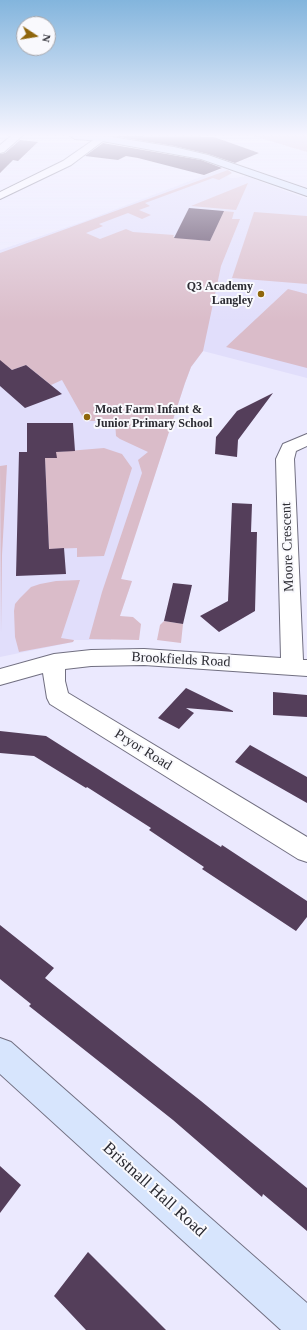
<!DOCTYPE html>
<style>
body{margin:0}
#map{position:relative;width:307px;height:1330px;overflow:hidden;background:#ebe9fe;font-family:"Times New Roman",serif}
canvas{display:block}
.north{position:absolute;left:16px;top:16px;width:40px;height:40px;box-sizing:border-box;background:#f9f9fd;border:1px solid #a7a7ac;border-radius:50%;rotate:102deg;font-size:11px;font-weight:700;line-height:16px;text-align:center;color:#2c2c33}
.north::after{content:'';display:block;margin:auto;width:14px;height:18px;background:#8f660c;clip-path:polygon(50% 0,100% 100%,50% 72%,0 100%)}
</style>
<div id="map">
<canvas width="307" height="1330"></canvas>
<div class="north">N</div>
</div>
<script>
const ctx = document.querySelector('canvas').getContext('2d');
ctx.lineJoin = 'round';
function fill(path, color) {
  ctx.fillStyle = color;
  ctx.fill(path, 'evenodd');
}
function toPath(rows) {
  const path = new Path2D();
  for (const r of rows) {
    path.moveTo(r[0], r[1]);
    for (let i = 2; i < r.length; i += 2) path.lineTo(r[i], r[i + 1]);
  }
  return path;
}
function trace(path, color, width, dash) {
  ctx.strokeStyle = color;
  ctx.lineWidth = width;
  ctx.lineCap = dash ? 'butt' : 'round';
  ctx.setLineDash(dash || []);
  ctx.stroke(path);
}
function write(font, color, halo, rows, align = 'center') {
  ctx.font = font + ' "Times New Roman",serif';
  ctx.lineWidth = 4;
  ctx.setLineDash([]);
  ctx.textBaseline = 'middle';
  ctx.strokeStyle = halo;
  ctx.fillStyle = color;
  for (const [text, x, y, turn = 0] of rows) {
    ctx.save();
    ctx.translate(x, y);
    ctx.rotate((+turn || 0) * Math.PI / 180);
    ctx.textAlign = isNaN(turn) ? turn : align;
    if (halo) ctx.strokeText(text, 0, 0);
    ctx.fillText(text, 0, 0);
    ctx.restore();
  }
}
const built = toPath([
 [224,168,232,173,227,177,233,178,246,176,307,199,307,378,203,351,191,367,185,383,128,555,121,580,132,581,111,640,74,640,73,642,0,657,0,250,82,222]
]);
const green = toPath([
 [254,136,307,136,307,152,290,147],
 [228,170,232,173,219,180,213,178,145,203,150,206,139,210,151,215,142,219,128,213,99,224,103,226,86,233,100,239,126,229,133,232,174,235,173,237,210,241,223,211,234,212,232,219,240,219,221,266,203,351,191,367,185,383,121,579,132,581,120,616,133,617,141,624,139,640,89,639,102,592,142,473,138,460,148,452,120,439,116,436,115,421,85,421,62,380,51,385,26,365,12,370,7,366,0,368,0,253],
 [248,183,236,210,191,206],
 [254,212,307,216,307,284,232,278],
 [288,289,307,294,307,368,226,347],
 [104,448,122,454,132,468,104,556,77,557,77,548,49,549,45,458,56,458,56,452],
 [7,465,2,555,1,633,0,466],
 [80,580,61,638,74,640,73,642,19,652,15,637,14,611,15,604,20,598,31,587,40,584,56,581],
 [164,621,183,624,181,643,157,640,160,625]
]);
const building = toPath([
 [113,136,214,137,259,153,235,163,208,154,174,146],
 [20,140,38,142,18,161,13,160,0,173,0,154,5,153],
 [103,143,201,160,222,168,204,175,138,158,126,156,118,160,85,156],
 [189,208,224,211,210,241,174,238],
 [0,360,12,370,26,365,62,394,25,408,0,386],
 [273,393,238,440,237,457,215,454,216,437,237,411],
 [27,423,73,423,75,451,56,452,57,458,45,458,49,549,64,548,66,574,16,576,19,452,27,452],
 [232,503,252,504,251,532,257,532,255,611,219,632,200,616,228,601],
 [173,583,192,585,183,624,164,621],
 [186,688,233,711,233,712,186,708,194,713,179,729,158,718],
 [273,692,307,695,307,717,273,715],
 [0,731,46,736,221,847,222,845,307,901,307,917,296,931,202,869,204,867,149,830,151,828,87,787,86,788,34,756,0,753],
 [250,745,307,777,307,803,235,762],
 [0,925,54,968,45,978,201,1101,307,1188,307,1231,263,1194,262,1197,173,1120,29,1006,31,1004,0,979],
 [0,1166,21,1185,0,1213],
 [88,1252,166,1330,86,1330,54,1296]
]);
const street = toPath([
 [11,136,22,136,4,152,0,153,0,145,11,136],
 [99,136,104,136,107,138,71,165,0,199,0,192,63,161,99,136],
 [307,434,307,446,296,451,294,459,303,660,307,660,307,676,144,665,91,666,65,669,65,681,68,693,307,837,307,862,298,859,50,704,47,698,43,673,0,685,0,669,54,654,91,650,144,649,281,658,276,459,283,444,307,434]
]);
const secondary = toPath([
 [70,136,106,136,174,147,208,155,307,189,307,196,201,159,102,141,75,139,70,136],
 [0,1038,11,1042,307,1303,307,1330,281,1330,0,1074,0,1038]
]);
const markers = [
 [261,294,4,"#8f660c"],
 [87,417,4,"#8f660c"]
];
const farPoinames = [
 ["Q3 Academy",253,287],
 ["Langley",253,301],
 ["Moat Farm Infant &",95,410,"left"],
 ["Junior Primary School",95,424,"left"]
];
const streetNames = [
 ["Moore Crescent",288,547,-92],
 ["Brookfields Road",181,660,3],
 ["Pryor Road",143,750,32]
];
const nearStreetnames = [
 ["Bristnall Hall Road",154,1190,42]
];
fill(built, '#e1defb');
fill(green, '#dabcc9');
fill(building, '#543e5a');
trace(street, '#716f81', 2);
trace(secondary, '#716f81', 2);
fill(street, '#fff');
fill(secondary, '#d7e5fd');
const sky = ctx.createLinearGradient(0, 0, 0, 322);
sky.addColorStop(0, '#83b5dd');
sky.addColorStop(0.42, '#f6f5ff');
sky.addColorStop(1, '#f6f5ff00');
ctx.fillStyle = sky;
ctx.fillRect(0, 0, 307, 322);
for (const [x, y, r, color] of markers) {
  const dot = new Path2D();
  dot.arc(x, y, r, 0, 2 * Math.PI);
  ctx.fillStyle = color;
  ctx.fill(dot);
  trace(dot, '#f9f9fd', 1.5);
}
write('bold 12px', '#2c2c33', '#f9f9fd', farPoinames, 'right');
write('14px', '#2c2c33', '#f9f9fd', streetNames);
write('17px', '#2c2c33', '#f9f9fd', nearStreetnames);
</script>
